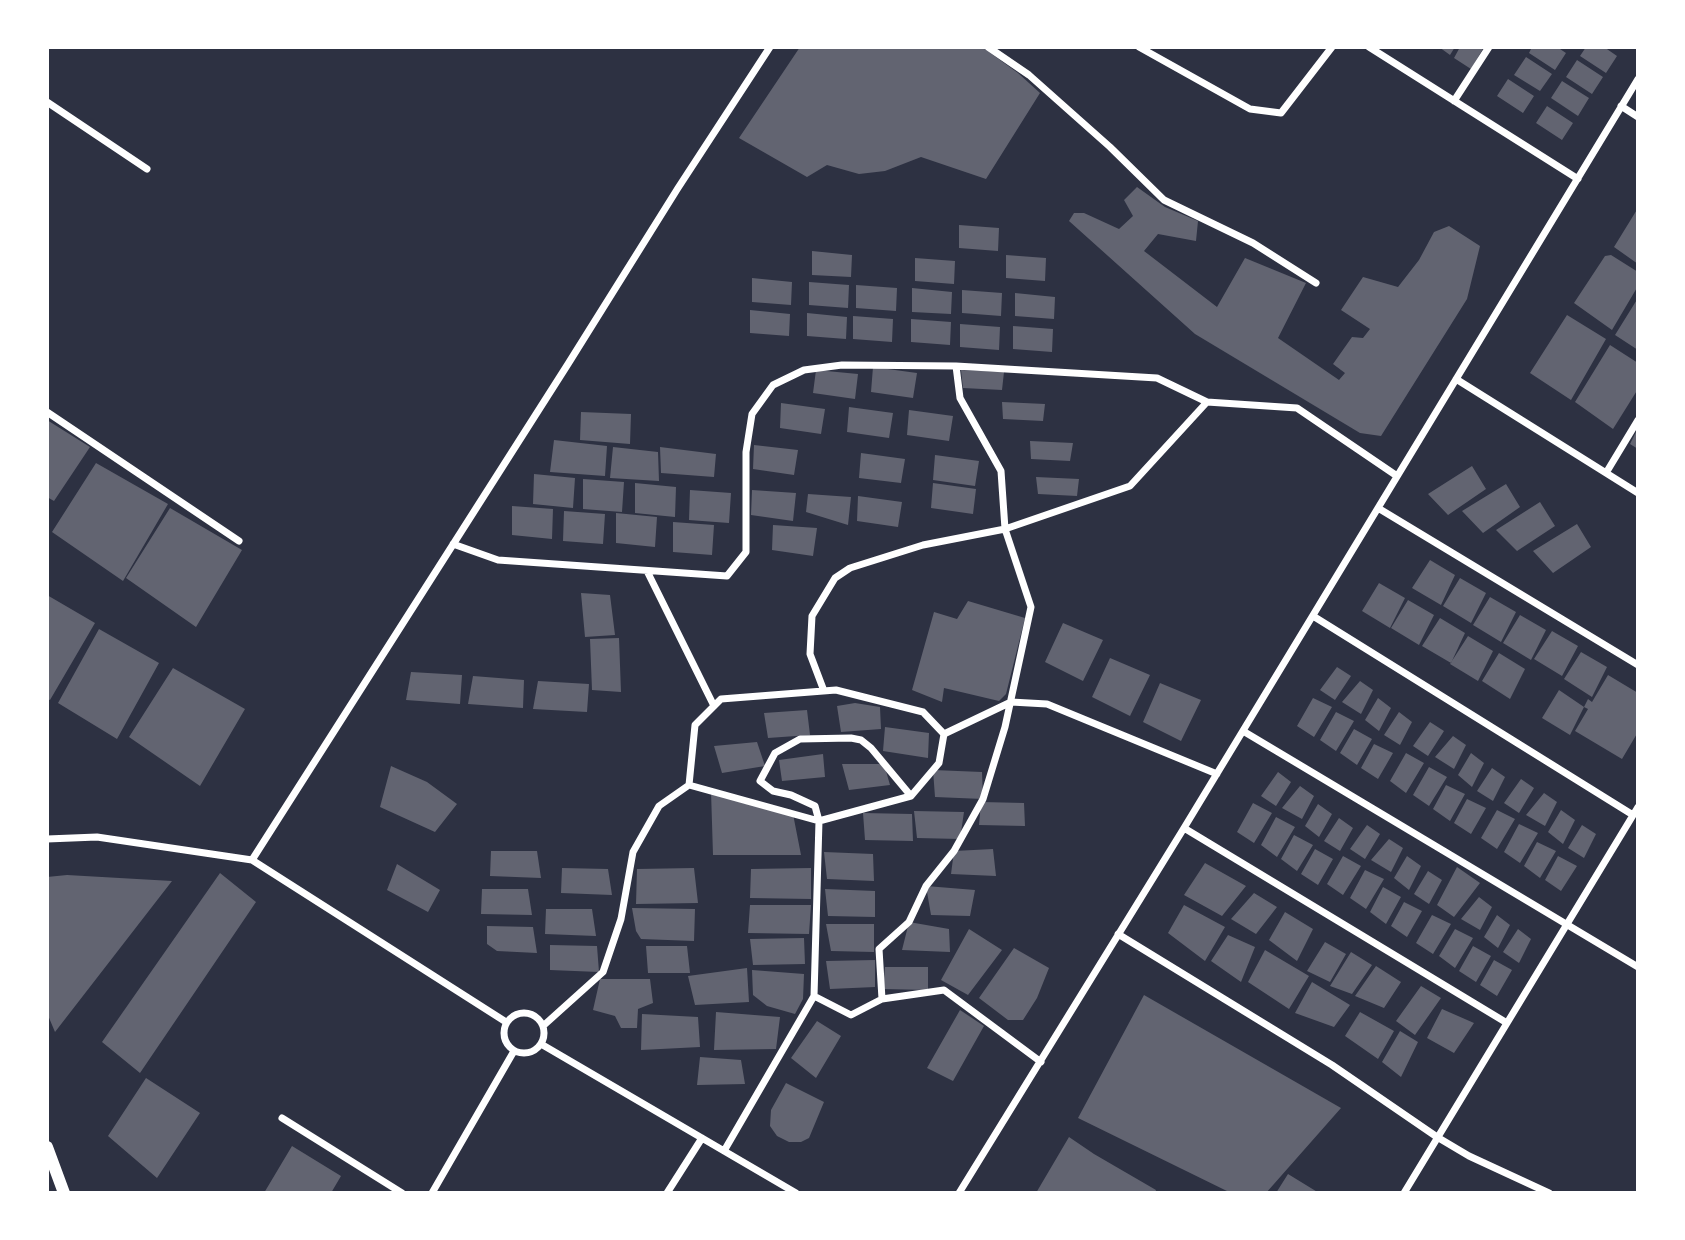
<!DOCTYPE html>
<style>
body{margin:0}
#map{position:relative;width:1685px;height:1240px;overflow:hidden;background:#2d3142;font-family:Lato,sans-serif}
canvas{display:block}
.frame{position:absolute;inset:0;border:49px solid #fff;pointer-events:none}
</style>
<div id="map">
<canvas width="1685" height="1240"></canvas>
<div class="frame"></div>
</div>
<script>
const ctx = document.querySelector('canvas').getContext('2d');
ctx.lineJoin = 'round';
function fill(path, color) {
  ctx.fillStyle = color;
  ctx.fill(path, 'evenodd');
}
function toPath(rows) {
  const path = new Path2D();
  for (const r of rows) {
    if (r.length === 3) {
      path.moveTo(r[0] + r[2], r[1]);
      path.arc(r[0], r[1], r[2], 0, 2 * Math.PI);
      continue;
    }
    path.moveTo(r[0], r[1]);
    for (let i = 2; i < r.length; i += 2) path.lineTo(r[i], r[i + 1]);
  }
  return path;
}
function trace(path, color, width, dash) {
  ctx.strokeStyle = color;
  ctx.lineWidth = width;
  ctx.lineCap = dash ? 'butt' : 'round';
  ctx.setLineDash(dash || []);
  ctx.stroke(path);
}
const building = toPath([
 [800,47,982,47,1018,73,1040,93,986,179,921,157,885,171,859,174,827,165,807,177,739,138],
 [1439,47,1455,47,1450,55],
 [1460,47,1484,47,1471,69,1454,58],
 [1532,47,1557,47,1566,53,1555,70,1529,53],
 [1586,47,1604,47,1617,56,1606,73,1580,56],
 [1526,57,1552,74,1540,91,1514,75],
 [1577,60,1603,77,1592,94,1566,77],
 [1508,79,1534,96,1523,113,1497,96],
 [1562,81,1589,98,1578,116,1551,98],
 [1547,106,1573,123,1562,140,1536,123],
 [1137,187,1165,207,1198,221,1196,241,1158,234,1144,251,1217,307,1245,258,1306,283,1278,338,1339,380,1345,373,1333,364,1352,337,1363,338,1370,329,1341,310,1363,277,1398,287,1419,260,1434,232,1449,226,1480,246,1467,299,1381,436,1360,433,1195,334,1069,221,1074,213,1084,213,1119,229,1133,216,1124,200],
 [1638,208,1638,264,1614,247],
 [959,225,999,228,998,251,959,248],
 [812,251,852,255,851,277,812,275],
 [1006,255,1046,258,1045,281,1006,278],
 [1611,255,1638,272,1638,286,1612,330,1574,303,1605,256],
 [915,258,955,261,954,284,915,281],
 [752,278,792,282,791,305,752,302],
 [809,282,849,285,848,308,809,305],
 [856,285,897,288,896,311,856,308],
 [912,288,952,292,951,314,912,312],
 [962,290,1002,293,1001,316,962,313],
 [1015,293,1055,297,1054,319,1015,316],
 [1638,298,1638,350,1615,335],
 [750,310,790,314,789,336,750,333],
 [807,313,847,317,846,339,807,336],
 [1567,315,1606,339,1571,400,1530,373],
 [853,316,893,319,892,342,853,339],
 [911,319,951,322,950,345,911,342],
 [960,324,1000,327,999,350,960,347],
 [1013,326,1053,329,1052,352,1013,349],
 [1610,345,1638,363,1638,389,1613,429,1575,402],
 [873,367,917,373,913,398,871,392],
 [816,370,858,374,855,399,813,393],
 [961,370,1004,372,1002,390,963,388],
 [1002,402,1045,404,1043,421,1003,419],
 [781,403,825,409,821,434,780,428],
 [849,407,893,413,889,438,847,432],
 [909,410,953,416,949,441,907,435],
 [581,412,631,414,630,444,580,440],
 [47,420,90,447,54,501,47,497],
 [1638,428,1638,449,1630,444],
 [554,440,607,446,605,476,550,472],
 [1030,441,1073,443,1070,461,1031,459],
 [754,445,798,450,794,475,753,469],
 [613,447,658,452,659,481,610,478],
 [660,447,716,454,714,477,661,473],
 [861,453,905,459,901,483,859,478],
 [935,455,979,461,975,486,933,480],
 [96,463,168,504,123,581,52,532],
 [1472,466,1486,489,1448,515,1428,494],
 [534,474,575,478,573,508,533,504],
 [1036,477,1079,479,1077,496,1038,494],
 [583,479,624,482,622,512,583,509],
 [635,483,676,487,675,517,635,513],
 [933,483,976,489,973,514,931,508],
 [1506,484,1520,507,1483,533,1462,511],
 [690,490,731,493,729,523,689,520],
 [752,490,796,493,793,521,751,515],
 [808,494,851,497,848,525,806,512],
 [858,496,902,502,898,527,857,521],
 [1540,502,1555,526,1517,551,1496,530],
 [512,506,553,509,552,539,512,535],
 [170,508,242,550,196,627,126,578],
 [564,511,605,514,603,544,563,541],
 [616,513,657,517,655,547,616,543],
 [673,522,714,525,712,555,673,552],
 [1577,524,1591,547,1553,573,1533,551],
 [773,525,817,528,813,556,772,550],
 [1430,560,1455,575,1441,605,1412,588],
 [1460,578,1486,593,1471,623,1443,606],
 [1379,583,1405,598,1390,628,1362,611],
 [581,593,610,595,615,635,585,637],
 [47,595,95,623,50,700,47,699],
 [1490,597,1516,612,1501,642,1473,625],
 [1408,600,1434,615,1419,645,1391,628],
 [968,601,1025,618,1006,694,999,701,944,688,942,702,912,690,934,612,957,619],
 [1520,615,1546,630,1531,660,1503,643],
 [1440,618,1465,633,1451,663,1422,646],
 [1063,623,1103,640,1083,681,1045,662],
 [99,629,159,663,117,739,58,703],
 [1552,631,1578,646,1562,676,1534,659],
 [1468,636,1493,651,1478,681,1450,664],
 [619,638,621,692,592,690,590,639],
 [1581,652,1607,667,1592,697,1564,679],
 [1499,653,1525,669,1510,699,1482,681],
 [1110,658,1150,675,1130,716,1092,697],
 [1337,667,1351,676,1335,700,1320,690],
 [173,668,245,709,200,786,129,737],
 [411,672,462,675,460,704,406,700],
 [1608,675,1638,693,1638,732,1622,759,1575,731,1588,709,1584,707,1588,699,1592,702],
 [473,676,524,680,523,708,468,704],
 [538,681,589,684,587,712,533,709],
 [1360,681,1373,690,1361,714,1342,702],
 [1160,683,1201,700,1181,741,1143,722],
 [1559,690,1584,707,1570,735,1542,718],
 [1313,698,1332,707,1314,737,1297,726],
 [1378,698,1391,708,1379,731,1365,720],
 [855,703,880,707,881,729,841,732,837,706],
 [807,710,810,735,768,738,764,713],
 [1336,712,1354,721,1336,751,1320,740],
 [1399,712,1412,722,1400,745,1384,735],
 [1430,722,1444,731,1428,756,1413,746],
 [885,727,929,733,928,758,883,751],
 [1354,729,1372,739,1357,765,1340,753],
 [1453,736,1466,745,1454,769,1435,757],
 [757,742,765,766,722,773,714,746],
 [1374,744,1393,753,1378,779,1361,768],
 [1406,753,1424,763,1406,793,1390,781],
 [1471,753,1484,763,1472,787,1458,775],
 [823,754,825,777,782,781,779,760],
 [842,764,884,764,890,785,849,790],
 [391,766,427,782,457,804,435,832,380,807],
 [1429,767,1447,777,1429,806,1413,795],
 [1492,768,1505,777,1493,801,1477,791],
 [933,770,982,772,983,799,935,797],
 [1278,772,1291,782,1276,806,1261,796],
 [1521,779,1534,788,1519,813,1504,803],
 [1446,785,1465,794,1450,821,1433,809],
 [1300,786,1314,796,1302,819,1282,808],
 [711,791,793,814,801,855,713,855],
 [1544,793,1557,802,1545,826,1526,815],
 [1467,799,1486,808,1471,834,1454,823],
 [981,802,1024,803,1025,826,979,825],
 [1253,803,1272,813,1254,843,1237,832],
 [1318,804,1332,814,1319,837,1305,826],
 [1497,810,1515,819,1497,849,1481,838],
 [1561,810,1575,820,1563,844,1548,832],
 [914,811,964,812,960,839,917,838],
 [863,813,912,814,913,841,865,840],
 [1276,817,1295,827,1277,857,1261,845],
 [1339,818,1353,828,1340,851,1324,841],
 [1519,824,1538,833,1520,863,1504,852],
 [1367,825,1380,834,1365,859,1350,849],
 [1582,825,1596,834,1584,858,1568,848],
 [1294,835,1313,845,1297,871,1281,859],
 [1389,839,1403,848,1391,872,1371,860],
 [1537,842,1556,851,1540,878,1524,866],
 [993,849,996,876,951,874,954,851],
 [1315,849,1333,859,1318,885,1301,874],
 [491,851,537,851,541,878,490,876],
 [824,852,873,854,874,881,827,879],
 [1343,856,1361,866,1343,895,1327,884],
 [1407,856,1421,866,1409,890,1394,878],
 [1558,856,1577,866,1561,891,1545,880],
 [1205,863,1246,886,1222,916,1184,895],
 [397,864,440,890,428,912,387,890],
 [1457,867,1480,883,1454,917,1437,905],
 [562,868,608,869,612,895,561,893],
 [694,868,698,903,636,904,637,869],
 [811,868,811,899,750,898,751,869],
 [1365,870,1384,879,1366,909,1350,898],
 [1428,871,1442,880,1429,904,1414,894],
 [220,873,256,902,140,1073,102,1042],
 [67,875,172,881,55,1032,47,1013,47,877],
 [926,886,975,890,970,916,931,915],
 [1383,887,1401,897,1386,924,1370,912],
 [482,889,528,889,532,915,481,914],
 [825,889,875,891,875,917,828,916],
 [1254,893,1277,907,1256,934,1231,919],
 [1479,897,1492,907,1480,930,1461,919],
 [1404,902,1422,911,1407,937,1391,926],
 [750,905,811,905,809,934,748,933],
 [1184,905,1225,927,1205,961,1168,933],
 [632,908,695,909,694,941,641,939,636,931],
 [546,909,592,909,596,936,545,934],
 [1285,912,1313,929,1297,961,1269,940],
 [1432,915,1451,924,1433,954,1416,943],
 [1497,915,1510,925,1498,948,1484,937],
 [909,922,949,929,950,952,902,950],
 [826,924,874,924,874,952,831,951],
 [487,926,533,927,537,953,497,951,487,944],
 [969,929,1002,950,968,995,941,980],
 [1455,929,1473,938,1455,968,1439,956],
 [1518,929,1531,939,1519,963,1503,952],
 [1228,935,1255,947,1241,982,1211,961],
 [804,938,805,964,753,965,750,939],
 [1325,942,1346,954,1330,982,1307,971],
 [550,945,597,946,599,972,550,970],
 [646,946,687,946,690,973,648,973],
 [1473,946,1491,956,1476,982,1459,971],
 [1014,948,1049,968,1037,998,1023,1020,1008,1020,979,998],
 [1265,950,1309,976,1289,1009,1248,982],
 [1351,952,1372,965,1352,994,1330,986],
 [875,960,875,987,830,989,826,961],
 [1494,960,1512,970,1497,996,1480,985],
 [1376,966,1401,982,1384,1008,1355,996],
 [885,967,928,967,928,990,883,989],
 [747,968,749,1002,695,1005,688,976],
 [752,970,804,974,803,999,795,1014,767,1006,753,995],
 [600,979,650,979,653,1003,638,1009,637,1028,621,1028,615,1016,593,1010],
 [1312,982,1350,1005,1334,1027,1295,1013],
 [1421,986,1441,998,1415,1035,1396,1021],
 [1144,995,1341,1108,1266,1193,1231,1193,1078,1118],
 [1442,1009,1474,1023,1454,1053,1427,1038],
 [960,1010,984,1026,953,1081,927,1068],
 [716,1012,780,1017,776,1049,714,1050],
 [1360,1012,1394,1031,1378,1059,1345,1036],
 [642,1014,698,1017,700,1047,641,1050],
 [817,1021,841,1036,816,1078,791,1058],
 [1400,1031,1418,1042,1401,1077,1382,1062],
 [700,1057,741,1060,745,1084,697,1085],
 [146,1078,200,1113,157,1178,108,1136],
 [786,1083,824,1102,809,1138,801,1142,789,1142,777,1136,770,1126,771,1110],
 [1069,1137,1094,1154,1156,1190,1155,1193,1036,1193],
 [292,1146,341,1176,331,1193,264,1193],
 [1288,1174,1319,1193,1276,1193]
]);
const minor = toPath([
 [988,47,1029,75,1110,147,1164,200,1253,243,1316,283],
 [1139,47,1250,109,1281,113,1332,47],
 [1369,47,1578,179],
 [1454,101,1489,47],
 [47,102,147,169],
 [1621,106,1638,117],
 [956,366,1157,378,1207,402,1297,408,1397,476],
 [1456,379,1638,493],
 [47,412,239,541],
 [1606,473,1638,420],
 [1378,508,1638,665],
 [453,544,498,560,727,576,746,552,746,452,752,414,773,385,804,370,842,365,956,366,960,398,1001,471,1005,529,1031,607,1005,727,983,799,954,851,926,886,909,922,879,949,882,999],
 [647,571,714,706],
 [1313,616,1633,815],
 [824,691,810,654,812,616,835,578,850,568,923,545,1005,529,1130,486,1207,402],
 [1243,731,1638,967],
 [944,734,1011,702,1047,704,1217,774],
 [1184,828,1507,1023],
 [47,839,97,837,252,860],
 [1118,934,1332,1065,1437,1137,1469,1156,1549,1193],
 [814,996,851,1015,882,999,944,990,1041,1062],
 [524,1033,20],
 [506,1022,252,860,568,364,678,188,770,47],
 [543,1026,603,972,621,919,633,852,659,806,689,785,695,725,721,699,836,690,923,712,944,734,939,763,911,796,819,821,689,785],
 [541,1044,796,1193],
 [282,1118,402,1193],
 [724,1151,814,996,819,821,815,806,791,795,773,791,760,781,775,753,800,739,851,738,861,740,871,748,911,796],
 [432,1193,514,1051],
 [667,1193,702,1138],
 [959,1193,1184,828,1638,79],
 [1404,1193,1638,807]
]);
const tertiary = toPath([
 [47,1147,64,1193]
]);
fill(building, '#626471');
trace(minor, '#fff', 7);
trace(tertiary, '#fff', 12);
</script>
